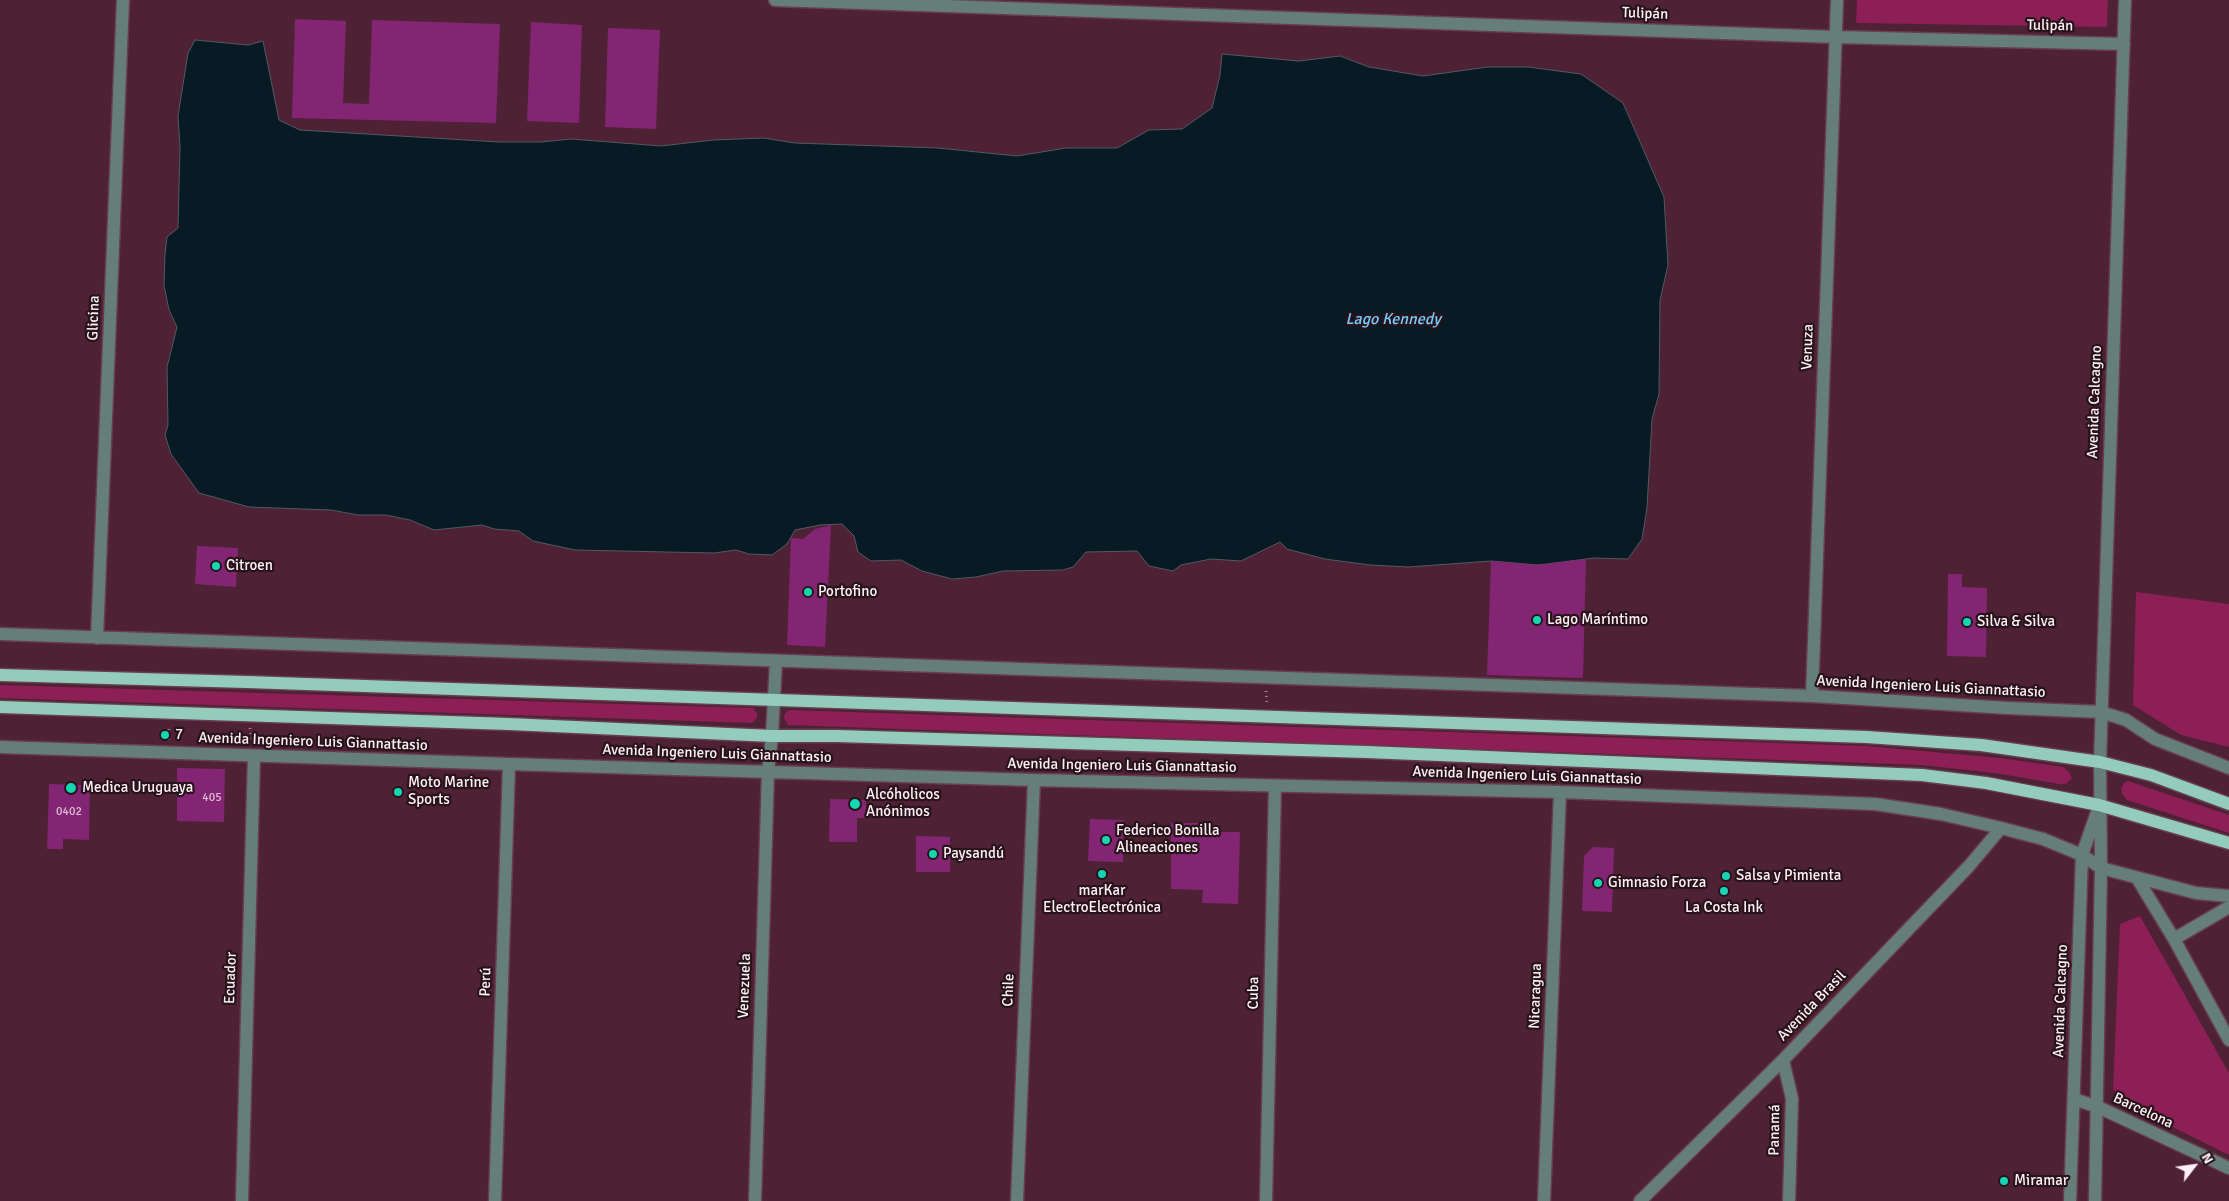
<!DOCTYPE html>
<meta charset="utf-8">
<style>
body{margin:0}
#map{position:relative;width:2229px;height:1201px;overflow:hidden;background:#4e2134;font-family:Signika,sans-serif}
canvas{display:block}
.north{position:absolute;left:2169px;top:1141px;width:50px;height:50px;-webkit-text-stroke:4px #28131b;paint-order:stroke;rotate:60deg;font-size:14px;font-weight:700;line-height:20px;text-align:center;color:#fdf0f4}
.north::after{content:'';display:block;margin:auto;width:18px;height:22px;background:#fdf0f4;clip-path:polygon(50% 0,100% 100%,50% 72%,0 100%)}
</style>
<div id="map">
<canvas width="2229" height="1201"></canvas>
<div class="north">N</div>
</div>
<script>
const ctx = document.querySelector('canvas').getContext('2d');
ctx.lineJoin = 'round';
function fill(path, color) {
  ctx.fillStyle = color;
  ctx.fill(path, 'evenodd');
}
function toPath(rows) {
  const path = new Path2D();
  for (const r of rows) {
    path.moveTo(r[0], r[1]);
    for (let i = 2; i < r.length; i += 2) path.lineTo(r[i], r[i + 1]);
  }
  return path;
}
function trace(path, color, width, dash) {
  ctx.strokeStyle = color;
  ctx.lineWidth = width;
  ctx.lineCap = dash ? 'butt' : 'round';
  ctx.setLineDash(dash || []);
  ctx.stroke(path);
}
function write(font, color, halo, rows, align = 'center') {
  ctx.font = font + ' Signika,sans-serif';
  ctx.lineWidth = 4.5;
  ctx.setLineDash([]);
  ctx.textBaseline = 'middle';
  ctx.strokeStyle = halo;
  ctx.fillStyle = color;
  for (const [text, x, y, turn = 0] of rows) {
    ctx.save();
    ctx.translate(x, y);
    ctx.rotate((+turn || 0) * Math.PI / 180);
    ctx.textAlign = isNaN(turn) ? turn : align;
    if (halo) ctx.strokeText(text, 0, 0);
    ctx.fillText(text, 0, 0);
    ctx.restore();
  }
}
const green = toPath([
 [1857,0,2108,0,2107,27,1856,23],
 [2136,592,2229,604,2229,747,2181,735,2133,705],
 [0,685,753,708,757,713,757,718,752,723,0,698],
 [790,710,1867,746,2000,758,2063,767,2070,773,2072,778,2066,784,2059,784,1995,773,1921,765,788,725,784,718,785,713],
 [2128,781,2229,815,2229,833,2127,800,2122,794,2121,789,2124,783],
 [2140,916,2229,1073,2229,1155,2122,1102,2113,1089,2120,924]
]);
const water = toPath([
 [195,40,248,45,263,41,279,120,300,130,499,142,541,142,571,139,661,146,713,140,764,138,795,143,938,148,1017,156,1066,148,1117,148,1149,130,1182,129,1212,108,1220,75,1222,54,1299,61,1340,56,1369,67,1423,76,1488,67,1528,67,1581,74,1623,103,1664,197,1668,265,1660,300,1659,394,1652,419,1647,508,1642,539,1628,559,1594,558,1538,565,1491,561,1408,567,1370,565,1325,559,1287,549,1280,542,1241,561,1211,559,1181,565,1173,571,1149,566,1137,551,1086,552,1073,567,1063,570,1003,571,976,577,952,579,922,571,901,560,871,561,858,552,854,536,842,524,820,525,795,530,787,544,772,555,749,554,736,550,714,553,575,550,533,541,519,531,494,529,482,525,434,530,410,520,386,515,358,515,331,510,249,507,199,493,171,454,165,435,168,425,167,367,177,327,169,310,164,285,165,254,167,237,178,228,180,147,178,116,188,53,195,40]
]);
const building = toPath([
 [295,19,346,21,343,103,369,104,372,20,500,24,496,123,292,118],
 [531,22,582,25,579,123,527,121],
 [608,28,660,30,656,129,605,127],
 [831,525,825,647,787,645,791,538,803,539,815,529],
 [197,546,238,548,236,587,195,584],
 [1586,559,1583,678,1487,675,1491,561,1538,565],
 [1948,574,1962,574,1962,587,1987,588,1986,657,1947,656],
 [177,768,225,769,224,822,177,821],
 [49,784,90,785,89,840,63,839,63,849,47,849],
 [830,799,866,800,866,818,857,818,857,842,829,842],
 [1090,819,1124,820,1123,862,1088,861],
 [1171,823,1204,823,1204,832,1240,832,1238,904,1202,903,1203,890,1171,889],
 [916,836,950,837,950,872,916,872],
 [1593,847,1614,848,1612,912,1582,911,1584,856]
]);
const path = toPath([
 [1266,691,1267,704],
 [250,728,252,742],
 [168,740,169,726]
]);
const minor = toPath([
 [775,0,1836,37,2124,44],
 [0,634,1812,696,2008,708,2101,712,2126,720,2155,739,2229,768],
 [97,638,123,0],
 [1812,696,1837,0],
 [0,747,509,764,1034,780,1560,792,1875,804,1941,814,2001,828,2043,839,2082,855,2101,868,2196,893,2229,896],
 [2137,878,2174,939,2229,1040],
 [2174,939,2229,907],
 [1783,1060,1792,1099,1789,1201],
 [2074,1099,2098,1107,2229,1168],
 [242,1201,254,756],
 [495,1201,509,764],
 [755,1201,768,772,772,736,776,661],
 [1017,1201,1034,780],
 [1266,1201,1275,786],
 [1544,1201,1560,792],
 [1640,1201,1783,1060,1969,866,2001,828],
 [2070,1201,2082,855,2097,812],
 [2095,1201,2101,868,2100,762,2125,0]
]);
const major = toPath([
 [0,675,247,682,1867,737,1981,745,2100,762,2151,775,2229,804],
 [0,707,509,724,772,736,837,736,1367,752,1922,775,1986,783,2099,805,2229,843]
]);
const markers = [
 [216,566,5,"#15d5b3"],
 [808,592,5,"#15d5b3"],
 [1537,620,5,"#15d5b3"],
 [1967,622,5,"#15d5b3"],
 [165,735,5,"#15d5b3"],
 [71,788,6,"#15d5b3"],
 [398,792,5,"#15d5b3"],
 [855,804,6,"#15d5b3"],
 [1106,840,5,"#15d5b3"],
 [933,854,5,"#15d5b3"],
 [1102,874,5,"#15d5b3"],
 [1726,876,5,"#15d5b3"],
 [1598,883,5,"#15d5b3"],
 [1724,891,5,"#15d5b3"],
 [2004,1181,5,"#15d5b3"]
];
const numberNames = [
 ["405",212,798],
 ["0402",69,812]
];
const streetNames = [
 ["Tulipán",1645,14,2],
 ["Tulipán",2050,26,1],
 ["Glicina",94,318,-88],
 ["Venuza",1808,347,-88],
 ["Avenida Calcagno",2095,402,-88],
 ["Avenida Ingeniero Luis Giannattasio",1931,687,3],
 ["Avenida Ingeniero Luis Giannattasio",313,742,2],
 ["Avenida Ingeniero Luis Giannattasio",717,754,2],
 ["Avenida Ingeniero Luis Giannattasio",1122,766,1],
 ["Avenida Ingeniero Luis Giannattasio",1527,776,2],
 ["Ecuador",231,978,-88],
 ["Perú",486,982,-88],
 ["Venezuela",745,986,-88],
 ["Chile",1009,990,-88],
 ["Cuba",1254,993,-89],
 ["Nicaragua",1536,996,-88],
 ["Avenida Calcagno",2061,1001,-88],
 ["Avenida Brasil",1812,1006,-46],
 ["Barcelona",2143,1111,25],
 ["Panamá",1775,1130,-89]
];
const poiNames = [
 ["Citroen",226,566],
 ["Portofino",818,592],
 ["Lago Maríntimo",1547,620],
 ["Silva & Silva",1977,622],
 ["7",175,735],
 ["Moto Marine",408,783],
 ["Sports",408,800],
 ["Medica Uruguaya",82,788],
 ["Alcóholicos",866,795],
 ["Anónimos",866,812],
 ["Federico Bonilla",1116,831],
 ["Alineaciones",1116,848],
 ["Paysandú",943,854],
 ["Salsa y Pimienta",1736,876],
 ["Gimnasio Forza",1608,883],
 ["marKar",1102,891,"center"],
 ["ElectroElectrónica",1102,908,"center"],
 ["La Costa Ink",1724,908,"center"],
 ["Miramar",2014,1181]
];
const waterNames = [
 ["Lago Kennedy",1393,320]
];
fill(green, '#8c1f55');
fill(water, '#081a24');
trace(water, '#525a62', 1);
fill(building, '#832573');
trace(minor, '#663e4f', 15);
trace(major, '#663e4f', 15);
trace(path, '#a1848f', 3, [1, 4]);
trace(minor, '#657f78', 12);
trace(major, '#94ccbc', 12);
for (const [x, y, r, color] of markers) {
  const dot = new Path2D();
  dot.arc(x, y, r, 0, 2 * Math.PI);
  ctx.fillStyle = color;
  ctx.fill(dot);
  trace(dot, '#28131b', 2);
}
write('12px', '#debdd4', null, numberNames);
write('15px', '#fdf0f4', '#28131b', streetNames);
write('15px', '#fdf0f4', '#28131b', poiNames, 'left');
write('italic 16px', '#73cbfe', '#28131b', waterNames);
</script>
